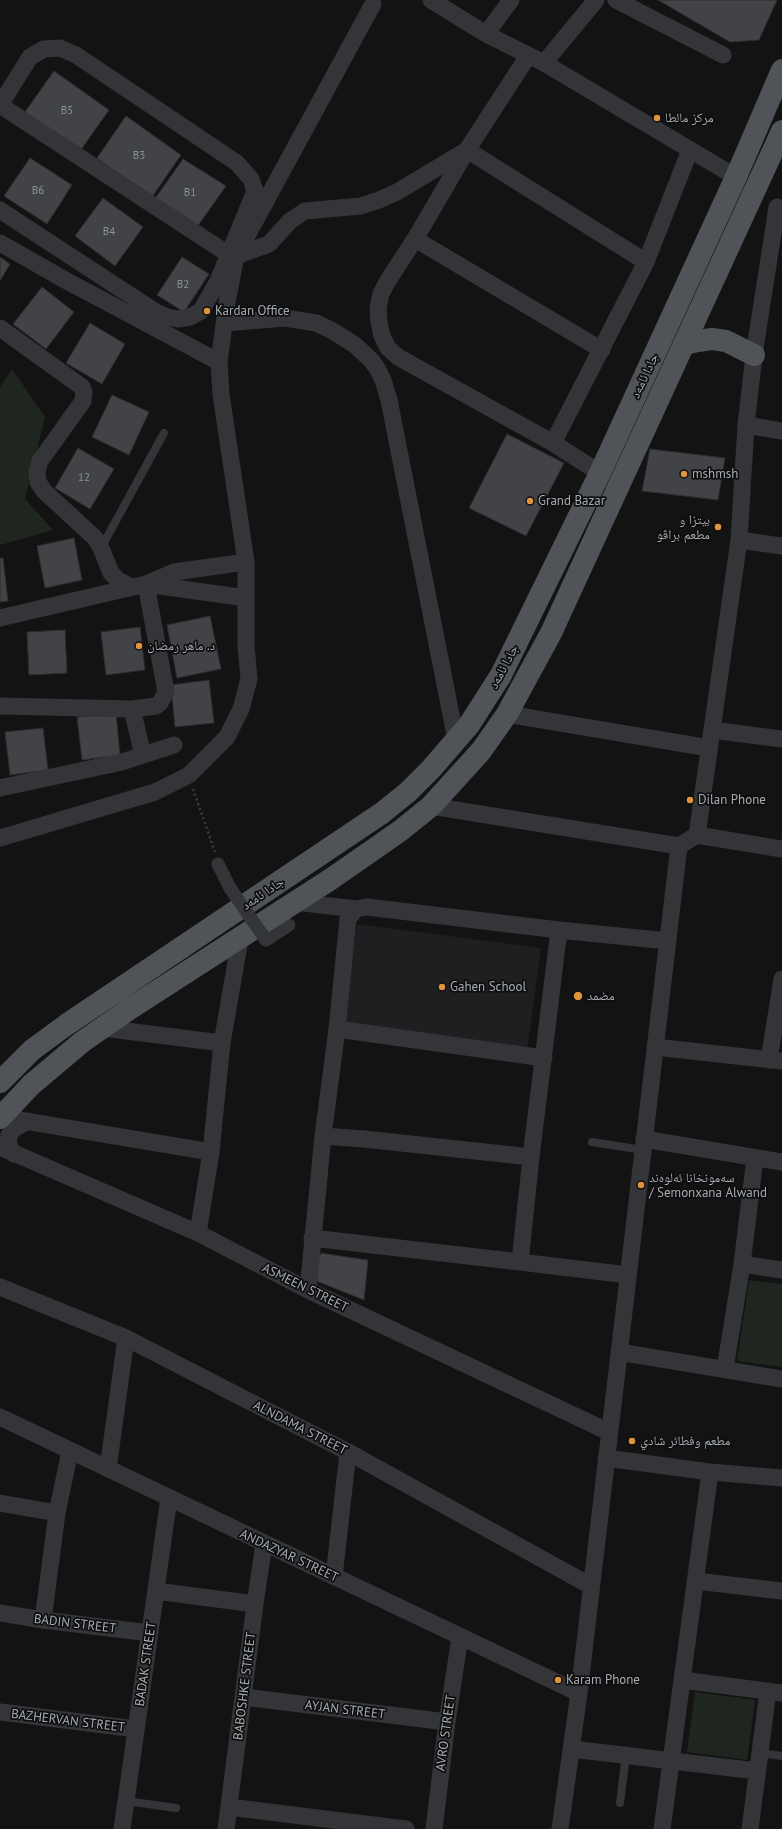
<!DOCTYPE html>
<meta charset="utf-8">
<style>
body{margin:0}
canvas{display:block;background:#131314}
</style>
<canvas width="782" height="1829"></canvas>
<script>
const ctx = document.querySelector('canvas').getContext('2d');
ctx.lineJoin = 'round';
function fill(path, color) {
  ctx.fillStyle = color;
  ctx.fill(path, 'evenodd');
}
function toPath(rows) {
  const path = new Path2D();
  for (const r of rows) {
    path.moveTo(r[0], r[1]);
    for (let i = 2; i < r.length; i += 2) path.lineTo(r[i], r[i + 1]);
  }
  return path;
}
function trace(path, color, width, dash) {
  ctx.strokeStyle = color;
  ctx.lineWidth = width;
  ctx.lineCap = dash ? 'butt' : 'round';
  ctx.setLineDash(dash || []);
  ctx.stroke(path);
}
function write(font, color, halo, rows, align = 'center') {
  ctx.font = font + ' "PT Sans","Noto Naskh Arabic",sans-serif';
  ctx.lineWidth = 3.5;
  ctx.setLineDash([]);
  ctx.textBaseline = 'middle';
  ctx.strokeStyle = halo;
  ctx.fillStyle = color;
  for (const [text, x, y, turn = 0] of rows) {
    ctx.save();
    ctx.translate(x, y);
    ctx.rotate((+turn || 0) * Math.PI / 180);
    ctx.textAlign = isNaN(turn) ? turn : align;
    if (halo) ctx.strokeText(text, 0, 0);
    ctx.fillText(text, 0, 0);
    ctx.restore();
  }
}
const built = toPath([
 [357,924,541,948,527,1051,343,1027]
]);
const green = toPath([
 [12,369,45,417,25,499,53,530,0,545,0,387],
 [749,1280,782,1284,782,1367,737,1361],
 [695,1692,755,1700,747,1760,687,1752]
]);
const building = toPath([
 [658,0,777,0,759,40,730,42,658,0],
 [54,71,109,110,80,151,25,112,54,71],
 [126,116,181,155,152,197,97,158,126,116],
 [30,158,72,185,47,224,4,196,30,158],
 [183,159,226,186,197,227,154,200,183,159],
 [103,198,143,227,115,266,75,236,103,198],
 [0,257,10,264,0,281,0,257],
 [182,257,209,274,184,312,157,295,182,257],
 [42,287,74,312,46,349,13,324,42,287],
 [90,323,125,344,102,384,66,363,90,323],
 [112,395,149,412,129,455,92,437,112,395],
 [507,434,564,463,526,536,469,508,507,434],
 [78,448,114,469,90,509,55,488,78,448],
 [650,449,725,458,718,500,642,491,650,449],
 [74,538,82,580,45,588,37,546,74,538],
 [0,558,3,558,8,601,0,602,0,558],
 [210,616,221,669,177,678,167,625,210,616],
 [140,627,145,670,106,675,101,632,140,627],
 [65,630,67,673,29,675,27,632,65,630],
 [209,680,214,723,175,727,171,685,209,680],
 [116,713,120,755,82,760,77,717,116,713],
 [43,728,48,770,10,775,5,732,43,728],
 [320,1253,368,1260,364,1300,314,1280,318,1254,321,1255,320,1253]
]);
const path = toPath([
 [193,789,215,852]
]);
const service = toPath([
 [101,548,164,433],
 [592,1142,643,1150],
 [760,1753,782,1756],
 [126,1801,176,1808],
 [620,1803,626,1755]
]);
const pedestrian = toPath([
 [218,864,230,888],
 [266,940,289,925]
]);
const minor = toPath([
 [431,0,486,34,544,63,736,177],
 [616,0,723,55],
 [486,34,511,0],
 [528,56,467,150,415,239,387,282,381,294,378,308,379,322,382,336,388,348,398,357,553,443,600,473],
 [544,63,596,0],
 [0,105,228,254,236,256,269,244,290,221,305,211,361,206,379,200,397,192,467,150,646,262],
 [0,105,30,57,44,49,60,48,76,55,237,163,251,179,255,191,218,281,201,311,190,317,178,319,167,317,156,312,0,210],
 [415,239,602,350],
 [0,243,65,280,219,362],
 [224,323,285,318,316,323,331,330,355,345,372,361,378,370,383,380,389,400,456,740],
 [0,328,82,387,84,392,83,401,40,461,37,472,38,482,44,491,95,538,101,548,111,573,118,580,132,587],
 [746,425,782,431],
 [553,443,646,262,690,150],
 [739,540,782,546],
 [146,584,246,598],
 [0,618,146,584,174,572,246,562],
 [0,706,132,709,156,706,160,703,166,692,146,584],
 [132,709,143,755],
 [507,714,709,748],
 [712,730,782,739],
 [0,788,122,762,174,745],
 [431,806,679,846],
 [697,835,782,849],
 [0,838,155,792,189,775,227,737,241,709,249,679,246,645,246,562,221,394,219,362,227,302,236,256,373,4],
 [295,902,356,909],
 [559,930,531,1157,520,1262,628,1275],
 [102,1028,222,1043],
 [337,1029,544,1058],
 [655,1047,782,1061],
 [769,1060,782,979],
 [1,1117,211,1152],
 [323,1136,364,1139,531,1157],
 [644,1139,782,1162],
 [0,1147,198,1233,308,1290,609,1432],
 [14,1154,8,1144,9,1135,15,1128,28,1121],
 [198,1233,211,1152,222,1043,240,939],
 [312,1238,520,1262],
 [742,1264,782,1270],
 [0,1287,126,1338,348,1452,591,1586],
 [308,1290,323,1136,337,1029,348,919,356,909,367,907,559,930,668,941],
 [619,1352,782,1379],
 [725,1369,742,1264,755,1158],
 [0,1417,579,1693],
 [606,1458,710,1472,782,1478],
 [108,1469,126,1338],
 [0,1503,57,1513],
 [334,1577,348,1452],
 [696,1581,782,1591],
 [156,1591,255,1604],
 [0,1613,43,1620,150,1633],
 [43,1620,57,1513,70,1451],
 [682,1680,782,1693],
 [244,1697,447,1722],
 [0,1712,136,1729],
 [572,1749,757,1771],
 [229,1807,406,1829],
 [122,1829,169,1498],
 [226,1829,255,1604,264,1544],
 [434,1829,447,1722,460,1637],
 [560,1829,579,1693,679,846,697,835,739,540,746,425,754,355,777,207],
 [662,1829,710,1472],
 [750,1829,768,1691]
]);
const primary = toPath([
 [684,344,698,341,712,339,726,341,754,355],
 [0,1082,32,1050,66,1025,382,813,408,792,431,769,469,725,501,675,600,473,736,177,782,70],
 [0,1118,31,1085,82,1042,131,1008,331,879,400,831,431,806,481,751,507,714,551,633,782,131]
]);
const pedestrianBridge = toPath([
 [230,888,266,940]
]);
const markers = [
 [657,118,4,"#e1933e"],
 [207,311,4,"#e1933e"],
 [684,474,4,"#e1933e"],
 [530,501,4,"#e1933e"],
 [718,527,4,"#e1933e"],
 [139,646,4,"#e1933e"],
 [690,800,4,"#e1933e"],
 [442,987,4,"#e1933e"],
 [578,996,5,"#e1933e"],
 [641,1185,4,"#e1933e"],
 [632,1441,4,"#e1933e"],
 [558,1680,4,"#e1933e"]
];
const numberNames = [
 ["B5",67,111],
 ["B3",139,156],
 ["B6",38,191],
 ["B1",190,193],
 ["B4",109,232],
 ["B2",183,285],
 ["12",84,478]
];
const poiNames = [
 ["مركز مالطا",665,118],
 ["Kardan Office",215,311],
 ["mshmsh",692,474],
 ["Grand Bazar",538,501],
 ["بيتزا و",710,520,"right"],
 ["مطعم براڤو",710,535,"right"],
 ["د. ماهر رمضان",147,646],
 ["Dilan Phone",698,800],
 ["Gahen School",450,987],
 ["مضمد",587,996],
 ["سەمونخانا ئەلوەند",649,1178],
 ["/ Semonxana Alwand",649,1193],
 ["مطعم وفطائر شادي",640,1441],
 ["Karam Phone",566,1680]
];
const streetNames = [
 ["جادا ئامەد",645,376,-65],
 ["جادا ئامەد",504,667,-62],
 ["جادا ئامەد",263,894,-34],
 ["ASMEEN STREET",305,1288,26],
 ["ALNDAMA STREET",300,1428,27],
 ["ANDAZYAR STREET",289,1556,25],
 ["BADIN STREET",75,1624,7],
 ["BADAK STREET",146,1664,-82],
 ["BABOSHKE STREET",245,1686,-83],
 ["AYJAN STREET",345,1710,7],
 ["BAZHERVAN STREET",68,1721,7],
 ["AVRO STREET",446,1733,-82]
];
fill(built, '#1f1f21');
fill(green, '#1f261f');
fill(building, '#424347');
trace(building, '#2d2d30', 1);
trace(path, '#3a3c40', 2.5, [2, 3]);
trace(service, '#343539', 8);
trace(pedestrian, '#343539', 13);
trace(minor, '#343539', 17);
trace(primary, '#505357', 22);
trace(pedestrianBridge, '#343539', 13);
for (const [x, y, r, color] of markers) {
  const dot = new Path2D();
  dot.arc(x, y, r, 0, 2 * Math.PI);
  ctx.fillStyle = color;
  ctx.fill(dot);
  trace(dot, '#0e0e0f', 1.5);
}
write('11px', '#8c9298', null, numberNames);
write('13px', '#a5acb3', '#0e0e0f', poiNames, 'left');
write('13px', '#a5acb3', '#0e0e0f', streetNames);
</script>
